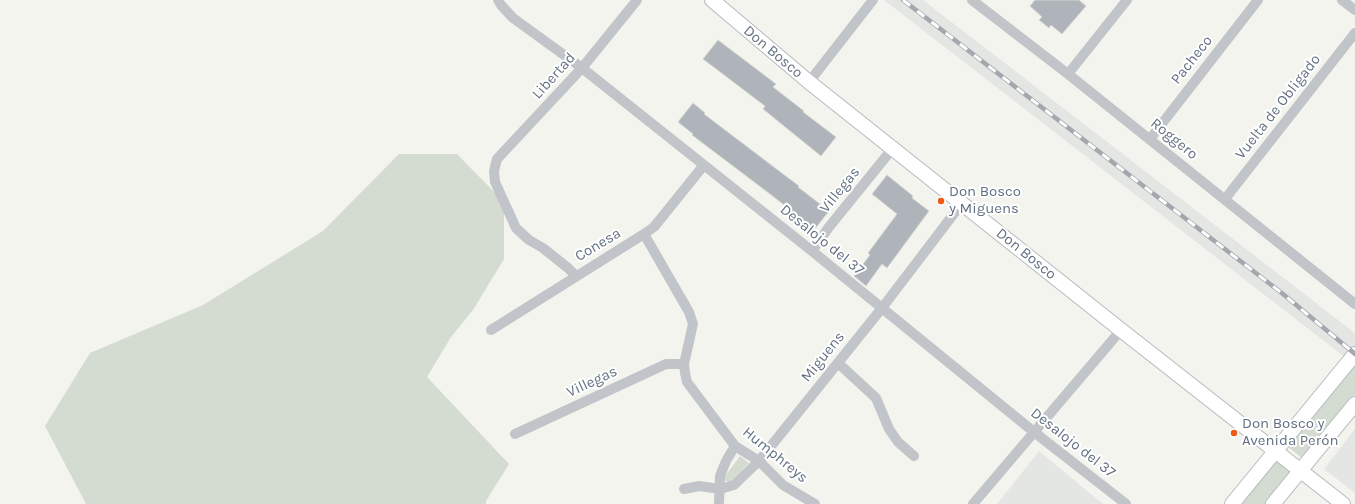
<!DOCTYPE html>
<meta charset="utf-8">
<style>
body{margin:0}
canvas{display:block;background:#f4f4ef}
</style>
<canvas width="1355" height="504"></canvas>
<script>
const ctx = document.querySelector('canvas').getContext('2d');
ctx.lineJoin = 'round';
function fill(path, color) {
  ctx.fillStyle = color;
  ctx.fill(path, 'evenodd');
}
function toPath(rows) {
  const path = new Path2D();
  for (const r of rows) {
    path.moveTo(r[0], r[1]);
    for (let i = 2; i < r.length; i += 2) path.lineTo(r[i], r[i + 1]);
  }
  return path;
}
function trace(path, color, width, dash) {
  ctx.strokeStyle = color;
  ctx.lineWidth = width;
  ctx.lineCap = dash ? 'butt' : 'round';
  ctx.setLineDash(dash || []);
  ctx.stroke(path);
}
function write(font, color, halo, rows, align = 'center') {
  ctx.font = font + ' Karla,sans-serif';
  ctx.lineWidth = 4;
  ctx.setLineDash([]);
  ctx.textBaseline = 'middle';
  ctx.strokeStyle = halo;
  ctx.fillStyle = color;
  for (const [text, x, y, turn = 0] of rows) {
    ctx.save();
    ctx.translate(x, y);
    ctx.rotate((+turn || 0) * Math.PI / 180);
    ctx.textAlign = isNaN(turn) ? turn : align;
    if (halo) ctx.strokeText(text, 0, 0);
    ctx.fillText(text, 0, 0);
    ctx.restore();
  }
}
const built = toPath([
 [884,0,923,0,1355,333,1355,365],
 [1355,429,1355,493,1324,469],
 [1039,451,1103,504,997,504]
]);
const green = toPath([
 [399,154,457,154,504,202,504,259,473,310,451,337,427,377,509,464,486,501,486,504,86,504,45,426,90,353,203,305,323,231],
 [1355,364,1355,394,1302,458,1288,447],
 [740,456,749,463,730,482,725,481,725,476],
 [1277,459,1292,471,1265,504,1241,504]
]);
const building = toPath([
 [1035,0,1079,0,1086,6,1062,34,1051,25,1049,28,1039,20,1042,17,1030,6,1035,0],
 [718,40,776,84,773,87,804,111,803,112,836,137,821,156,763,109,765,106,703,59,718,40],
 [693,103,705,113,704,114,787,177,799,186,798,187,829,211,814,230,787,210,788,208,770,194,692,135,693,134,678,122,693,103],
 [887,175,913,196,912,198,929,211,887,268,882,264,866,286,854,276,870,255,868,253,897,214,872,194,887,175]
]);
const street = toPath([
 [498,0,501,5,513,18,582,68,812,251,1034,432,1126,504],
 [972,0,1068,74,1355,304],
 [1342,0,1355,10],
 [1068,74,1127,0],
 [809,82,873,0],
 [1150,139,1258,0],
 [1225,199,1355,33],
 [644,234,689,312,693,324,684,364,685,373,687,382,735,446,759,461,783,485,815,504],
 [812,251,829,227,893,148],
 [576,276,568,268,543,248,529,240,516,228,495,182,494,171,497,159,582,68,637,0],
 [491,330,644,234,654,227,704,165],
 [838,363,876,398,889,429,898,442,914,456],
 [515,434,666,364,684,364],
 [684,489,699,486,720,489,734,485,759,461,882,308,962,203],
 [719,504,720,476,726,461,735,446],
 [973,504,1121,330]
]);
const secondary = toPath([
 [712,0,809,82,1121,330,1343,504],
 [1232,504,1355,354],
 [1273,504,1355,404]
]);
const rail = toPath([
 [903,0,1283,294,1355,354]
]);
const markers = [
 [941,201,4,"#ee5a16"],
 [1234,433,4,"#ee5a16"]
];
const streetNames = [
 ["Don Bosco",773,52,40],
 ["Pacheco",1192,60,-52],
 ["Libertad",554,76,-48],
 ["Vuelta de Obligado",1278,107,-52],
 ["Roggero",1174,139,39],
 ["Villegas",840,190,-51],
 ["Desalojo del 37",822,240,39],
 ["Conesa",598,245,-31],
 ["Don Bosco",1026,254,39],
 ["Miguens",823,357,-51],
 ["Villegas",592,382,-25],
 ["Desalojo del 37",1073,443,38],
 ["Humphreys",775,455,39]
];
const poiNames = [
 ["Don Bosco",949,192],
 ["y Miguens",949,209],
 ["Don Bosco y",1242,424],
 ["Avenida Perón",1242,441]
];
fill(built, '#e4e6e3');
fill(green, '#d4dbd0');
fill(building, '#aeb4ba');
trace(building, '#d5d5d2', 1);
trace(secondary, '#b5babf', 16);
trace(street, '#c1c4c8', 10);
trace(secondary, '#fff', 14);
trace(rail, '#a3a8af', 4.5);
trace(rail, '#fff', 3, [9]);
for (const [x, y, r, color] of markers) {
  const dot = new Path2D();
  dot.arc(x, y, r, 0, 2 * Math.PI);
  ctx.fillStyle = color;
  ctx.fill(dot);
  trace(dot, '#fff', 1.5);
}
write('15px', '#617183', '#fff', streetNames);
write('15px', '#617183', '#fff', poiNames, 'left');
</script>
